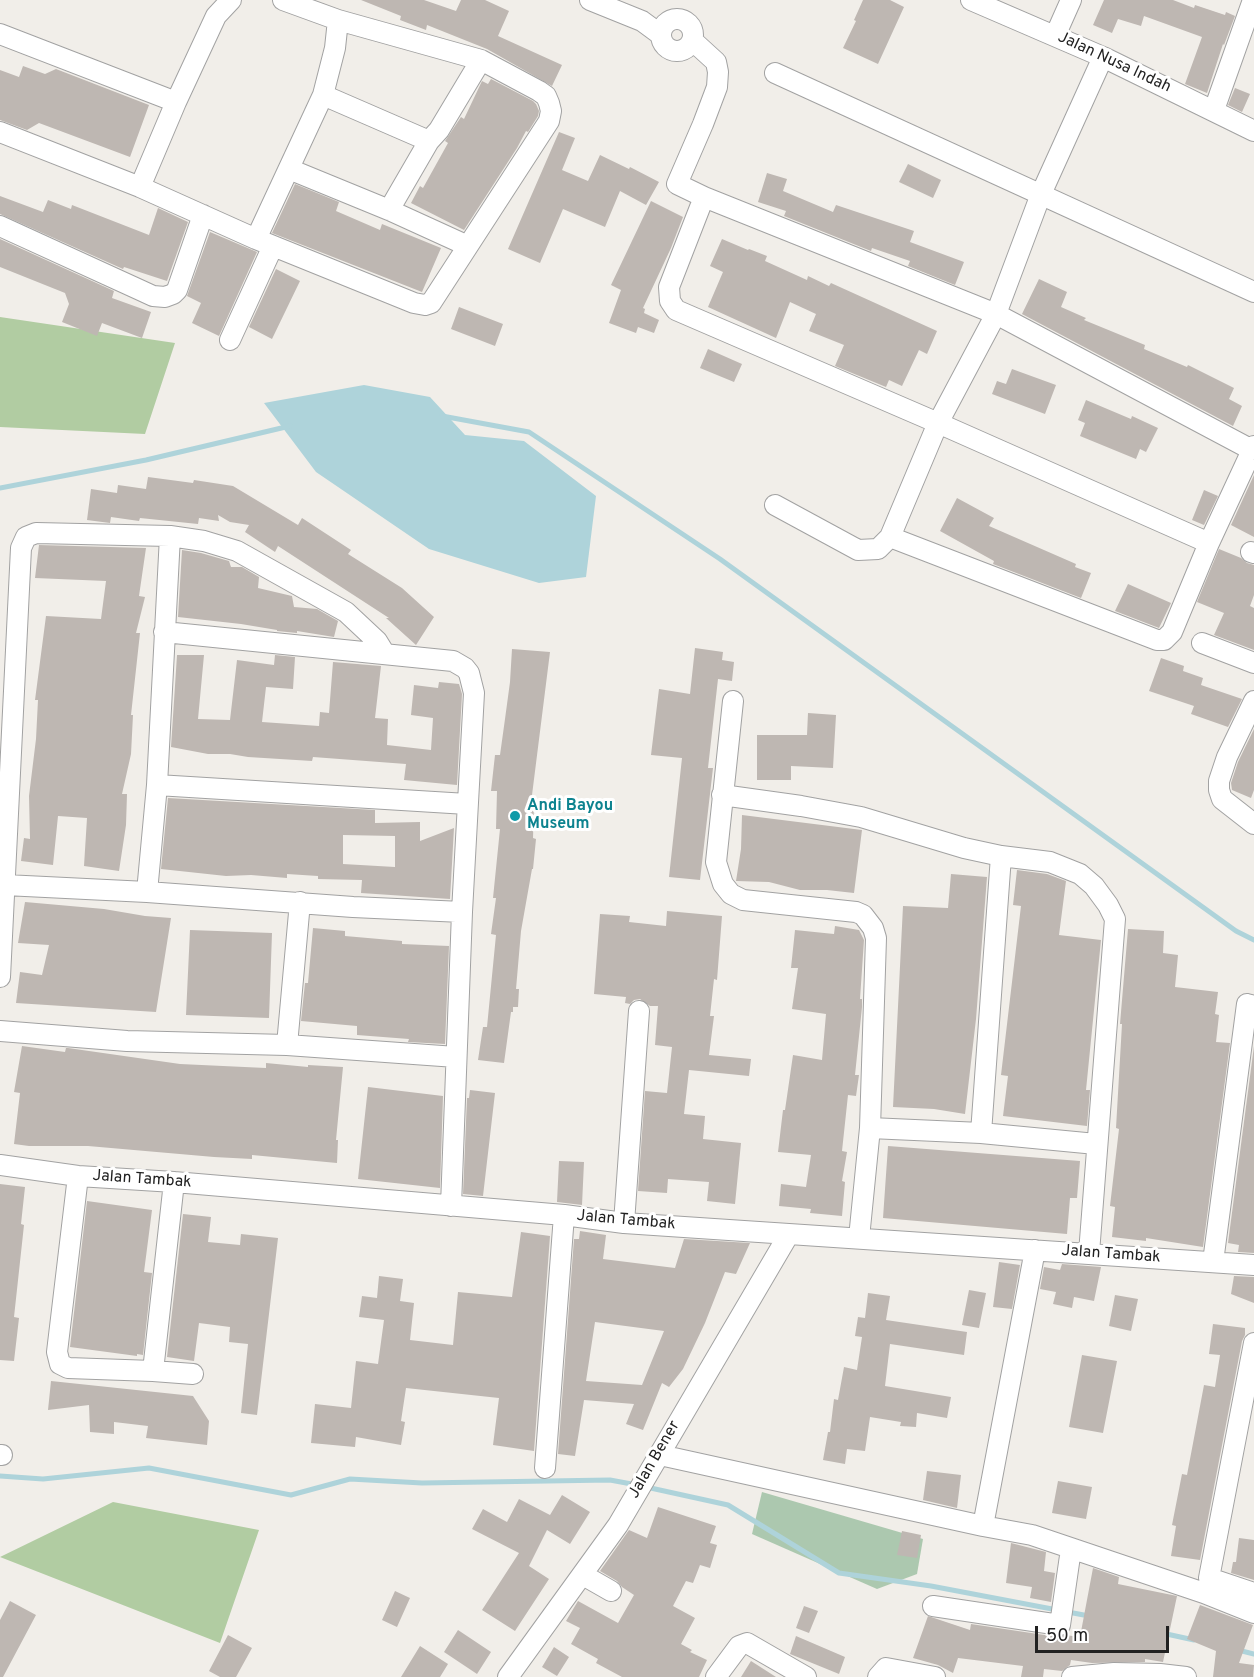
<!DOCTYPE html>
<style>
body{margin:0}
#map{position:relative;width:1254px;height:1677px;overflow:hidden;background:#f1eee9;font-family:Overpass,sans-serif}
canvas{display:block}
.scale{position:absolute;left:1035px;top:1626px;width:134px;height:27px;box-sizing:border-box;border:3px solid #212121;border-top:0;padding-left:8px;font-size:18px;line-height:21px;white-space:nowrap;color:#212121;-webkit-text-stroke:4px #fff;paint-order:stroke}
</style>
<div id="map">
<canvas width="1254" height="1677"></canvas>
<div class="scale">50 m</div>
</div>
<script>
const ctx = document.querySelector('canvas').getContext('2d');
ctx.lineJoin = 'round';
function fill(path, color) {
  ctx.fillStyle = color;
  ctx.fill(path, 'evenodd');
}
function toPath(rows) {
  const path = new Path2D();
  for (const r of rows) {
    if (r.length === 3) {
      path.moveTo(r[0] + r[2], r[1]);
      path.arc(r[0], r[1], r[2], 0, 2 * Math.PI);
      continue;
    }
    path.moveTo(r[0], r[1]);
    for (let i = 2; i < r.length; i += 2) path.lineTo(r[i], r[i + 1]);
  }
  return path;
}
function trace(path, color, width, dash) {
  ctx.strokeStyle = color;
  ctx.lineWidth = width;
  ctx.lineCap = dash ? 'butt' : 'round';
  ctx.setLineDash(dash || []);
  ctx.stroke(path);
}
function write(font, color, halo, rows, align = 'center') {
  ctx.font = font + ' Overpass,sans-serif';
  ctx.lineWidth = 6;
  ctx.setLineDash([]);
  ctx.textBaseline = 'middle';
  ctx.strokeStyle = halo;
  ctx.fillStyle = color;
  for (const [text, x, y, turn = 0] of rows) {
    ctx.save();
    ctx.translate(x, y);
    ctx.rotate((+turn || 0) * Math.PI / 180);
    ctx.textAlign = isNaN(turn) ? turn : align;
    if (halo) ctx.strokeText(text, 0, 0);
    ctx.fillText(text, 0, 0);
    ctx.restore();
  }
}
const forest = toPath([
 [0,317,175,343,145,434,0,427],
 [113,1502,259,1530,220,1643,0,1557]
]);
const cemetery = toPath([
 [762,1492,923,1539,917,1574,877,1589,752,1534]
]);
const water = toPath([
 [364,385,430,397,465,435,524,441,596,496,586,577,539,583,429,549,316,472,264,403]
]);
const stream = toPath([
 [442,416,529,432,720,559,1236,931,1254,940],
 [0,488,146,460,290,426],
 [0,1476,43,1479,149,1468,291,1495,350,1479,422,1483,610,1480,637,1485],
 [646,1487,728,1505,839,1573,931,1586,1089,1616],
 [1162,1633,1194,1640],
 [1238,1650,1254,1654]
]);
const building = toPath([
 [361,0,424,0,456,11,461,0,485,0,509,11,498,36,562,65,552,86,487,49,427,25,426,30,400,20,401,16],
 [863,0,890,0,904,7,878,64,843,48,856,21,854,20],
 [1104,0,1173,0,1194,8,1195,5,1225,15,1226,12,1235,16,1224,45,1223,44,1207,93,1185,84,1202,37,1144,16,1141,26,1118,19,1112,33,1093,25],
 [23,66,45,74,56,69,149,105,130,157,39,123,27,130,0,120,0,70,19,77],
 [491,79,533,101,536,104,539,111,538,116,528,132,526,131,517,148,464,230,411,203,420,186,423,188,448,143,445,141,461,117,464,119,482,81,488,84],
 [1235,88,1250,94,1242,112,1228,105],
 [559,132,575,138,562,170,588,181,600,155,629,169,630,167,659,182,646,205,620,191,605,227,563,209,540,263,508,249],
 [908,164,941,180,933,198,899,182],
 [767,173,787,179,783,191,833,212,836,205,914,231,910,242,964,262,955,285,908,266,910,261,872,248,871,251,784,216,786,211,758,202],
 [295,184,339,202,336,211,380,230,382,224,441,248,422,292,272,233],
 [0,196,43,212,48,200,71,209,72,205,149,235,158,208,188,222,167,281,124,267,123,269,0,214],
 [651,201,683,217,671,248,643,308,645,309,644,313,659,320,654,333,638,327,636,333,609,323,621,290,611,285],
 [210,232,257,252,219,336,192,323,201,303,187,296],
 [0,239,114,291,112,298,151,312,142,338,102,323,97,336,62,322,69,304,65,293,0,267],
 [722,239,748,250,749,249,767,256,765,261,807,280,808,276,829,286,831,283,937,331,927,354,919,350,902,386,889,380,886,387,835,366,844,345,809,331,816,314,790,302,776,338,708,307,723,272,710,266],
 [276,269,300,281,272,339,249,327],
 [1039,279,1067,292,1061,307,1086,318,1084,320,1145,345,1144,349,1187,367,1188,365,1234,388,1229,399,1242,406,1233,426,1022,314],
 [459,307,503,324,495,346,451,329],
 [708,349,742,364,734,382,700,368],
 [1012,369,1056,385,1045,414,992,394,997,381,1006,384],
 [1086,400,1131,419,1132,416,1158,428,1146,452,1140,449,1136,459,1080,436,1085,423,1078,420],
 [1254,475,1254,537,1231,525],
 [148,477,193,483,194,480,233,486,298,525,302,518,351,550,348,554,402,588,434,617,416,645,386,618,389,618,278,546,275,552,245,532,249,525,230,522,218,515,219,521,199,518,198,524,140,518,139,521,111,517,110,523,87,520,91,489,117,493,118,485,146,489],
 [1204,490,1218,496,1204,525,1192,520],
 [957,498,994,518,989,526,1076,564,1075,567,1091,573,1081,598,993,564,994,561,940,531],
 [39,545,146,548,139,596,145,597,136,633,140,633,131,715,133,715,131,754,122,794,127,794,126,825,119,871,84,866,87,818,58,816,53,865,21,861,24,838,30,839,29,796,36,739,38,700,35,700,46,616,101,619,106,581,35,578],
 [1219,549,1241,558,1247,563,1254,565,1254,595,1250,606,1254,608,1254,650,1214,635,1224,613,1197,602],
 [182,550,201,553,229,561,231,567,242,567,259,577,258,588,292,596,294,607,317,609,338,621,334,637,297,631,297,633,277,631,277,630,241,624,178,617],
 [1128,584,1171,603,1159,628,1115,611],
 [695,648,723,652,722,660,734,662,732,681,718,679,708,768,713,768,700,880,669,877,682,758,651,755,659,689,690,694],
 [512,649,550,652,531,803,534,804,533,838,536,839,533,869,532,869,521,931,516,989,519,989,518,1007,513,1007,513,1012,511,1012,504,1063,478,1060,483,1027,487,1027,496,935,491,934,496,898,493,898,500,829,496,829,497,791,491,791,495,755,500,755,505,719,510,682],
 [177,655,204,655,198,719,230,720,237,660,274,665,275,655,295,657,293,689,266,687,262,722,319,726,320,712,329,713,333,662,381,666,375,718,388,719,387,745,431,750,433,718,411,715,414,685,438,688,439,682,459,684,462,694,457,785,404,780,406,764,313,757,312,761,248,757,230,754,208,754,171,747],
 [1161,658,1184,666,1183,671,1203,678,1201,685,1242,699,1228,727,1191,714,1194,706,1149,691],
 [808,713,836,715,833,768,791,766,791,780,757,780,757,735,807,735],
 [1254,729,1254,790,1251,798,1232,790,1231,783,1238,762],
 [168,798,375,810,375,823,420,822,420,841,454,828,450,899,361,893,362,880,318,879,318,876,287,874,287,878,251,875,226,876,161,869],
 [343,835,395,836,395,867,343,864],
 [742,815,862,830,854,893,827,890,800,890,769,882,736,881,741,849],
 [1017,870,1047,874,1066,881,1059,935,1101,940,1086,1090,1090,1090,1087,1126,1003,1116,1008,1076,1001,1075,1021,906,1013,905],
 [951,874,987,877,976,1019,965,1114,934,1109,893,1107,903,906,948,908],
 [25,902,104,909,145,916,171,918,156,1012,16,1003,20,972,42,975,49,945,18,943],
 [667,911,722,916,717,980,714,979,710,1016,714,1016,709,1055,751,1059,749,1076,689,1070,684,1114,705,1116,703,1139,741,1143,735,1204,707,1201,709,1182,668,1179,667,1193,638,1191,645,1091,667,1093,672,1047,655,1045,658,1006,650,1006,640,999,634,1000,630,1004,625,1003,626,997,594,994,600,914,630,916,629,922,666,926],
 [835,926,859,930,864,940,860,999,862,999,862,1007,855,1075,859,1075,856,1096,848,1095,842,1151,847,1152,842,1181,845,1182,842,1216,810,1213,811,1209,779,1206,781,1184,806,1187,811,1155,778,1152,783,1110,785,1110,793,1055,822,1060,826,1014,792,1009,798,968,791,968,795,930,834,934],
 [313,928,345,931,345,936,402,941,402,944,449,946,445,1044,408,1042,409,1039,357,1035,357,1026,301,1021,305,983,308,983],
 [1128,929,1164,931,1163,953,1178,955,1175,987,1218,992,1215,1014,1219,1015,1216,1042,1230,1043,1203,1247,1146,1238,1146,1241,1112,1237,1115,1207,1110,1206,1119,1129,1116,1128,1122,1024,1120,1024],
 [190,930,272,933,269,1018,186,1015],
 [22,1046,65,1052,66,1048,68,1048,180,1064,266,1068,266,1063,308,1067,308,1065,343,1067,336,1140,338,1140,337,1163,252,1155,252,1159,214,1157,88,1146,29,1146,14,1144,20,1093,14,1092],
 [1254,1046,1254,1253,1238,1252,1239,1245,1228,1243],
 [368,1087,443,1096,440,1188,358,1179],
 [470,1090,495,1093,483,1196,463,1194,467,1098,469,1098],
 [888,1146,1080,1161,1077,1198,1070,1198,1067,1234,883,1218],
 [559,1161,584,1162,582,1205,557,1202],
 [0,1184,25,1187,21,1224,24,1225,14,1317,19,1318,14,1361,0,1360],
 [87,1201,152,1210,144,1272,152,1273,143,1355,137,1354,137,1356,70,1347],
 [183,1214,211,1217,208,1242,240,1245,241,1234,278,1238,257,1415,241,1413,248,1344,229,1342,230,1327,199,1323,194,1361,167,1357],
 [580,1231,606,1235,603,1259,675,1268,684,1239,750,1243,736,1274,725,1272,705,1323,683,1369,669,1387,662,1383,643,1430,626,1424,634,1404,584,1400,575,1456,558,1454,574,1239,579,1239],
 [595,1322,664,1331,642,1385,586,1381],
 [521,1232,550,1236,534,1451,493,1445,499,1398,406,1388,401,1421,405,1422,401,1445,356,1437,355,1447,311,1443,315,1404,351,1408,356,1361,378,1364,384,1320,359,1317,362,1296,377,1298,379,1276,403,1279,400,1301,414,1303,410,1340,453,1345,458,1292,512,1297],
 [999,1262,1020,1265,1012,1309,993,1307],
 [1062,1264,1101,1267,1094,1301,1074,1297,1072,1308,1053,1304,1056,1292,1040,1289,1044,1267,1060,1270],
 [1234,1276,1254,1277,1254,1303,1231,1294],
 [969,1290,986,1293,979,1328,962,1325],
 [868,1293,890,1296,886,1320,967,1332,964,1355,890,1344,885,1386,951,1397,947,1418,917,1413,916,1427,900,1426,901,1422,870,1417,865,1451,847,1449,845,1464,823,1460,828,1432,830,1432,834,1399,838,1400,844,1367,857,1370,862,1337,855,1336,858,1317,865,1318],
 [1115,1295,1138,1299,1131,1331,1109,1326],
 [1213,1324,1245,1328,1245,1335,1242,1341,1200,1560,1171,1556,1176,1526,1172,1525,1182,1474,1187,1475,1204,1385,1215,1387,1220,1355,1209,1354],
 [1082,1355,1117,1361,1103,1433,1069,1427],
 [51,1381,193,1396,209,1421,207,1445,146,1438,148,1426,114,1422,114,1434,90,1432,89,1405,48,1410],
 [927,1471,961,1475,957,1508,923,1500],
 [1058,1481,1092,1487,1086,1519,1052,1513],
 [562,1495,590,1512,570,1544,547,1530,529,1566,549,1579,515,1631,482,1610,519,1553,472,1529,483,1509,507,1522,519,1499,550,1515],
 [658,1507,716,1526,710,1543,717,1545,710,1568,700,1565,693,1583,686,1581,673,1606,695,1618,681,1644,692,1650,690,1652,707,1660,699,1677,622,1677,596,1663,598,1659,571,1644,580,1628,566,1621,578,1601,618,1623,634,1595,622,1587,617,1581,600,1571,629,1530,647,1538],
 [902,1531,921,1535,917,1558,897,1555],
 [1239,1538,1254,1540,1254,1580,1231,1573,1233,1562,1236,1562],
 [1011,1543,1046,1552,1044,1571,1055,1573,1051,1602,1030,1598,1032,1587,1006,1583],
 [1093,1568,1119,1577,1118,1584,1177,1596,1163,1662,1145,1659,1145,1662,1092,1663,1071,1660,1070,1665,1062,1671,1044,1669,1043,1677,1021,1677,1023,1666,958,1658,953,1673,938,1665,913,1658,928,1616,970,1630,971,1624,1058,1637,1065,1635,1080,1637],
 [395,1591,410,1598,397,1627,382,1620],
 [10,1601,36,1615,3,1677,0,1677,0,1620],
 [1200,1605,1253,1625,1239,1663,1254,1665,1253,1677,1213,1677,1216,1651,1187,1639],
 [804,1606,818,1611,809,1633,796,1628],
 [458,1630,491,1652,477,1674,444,1652],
 [228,1635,252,1648,236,1677,220,1677,209,1671],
 [796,1636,845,1657,839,1674,790,1654],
 [420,1646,448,1664,440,1677,401,1677],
 [554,1647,569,1657,557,1676,542,1667],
 [751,1661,776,1677,741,1677]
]);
const street = toPath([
 [590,0,642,21,661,35],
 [971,0,1103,57,1254,131],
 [677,35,16],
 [0,34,176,102],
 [1055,36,1071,0],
 [693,41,716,62,718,72,717,87,703,124,677,184,704,197,996,314,1252,450],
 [775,73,1254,292],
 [323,95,429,141,439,130,481,60],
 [1214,110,1253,0],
 [0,132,140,187,256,239,414,303,425,305,431,303,549,121,551,111,549,103,546,96,539,91,481,60,338,20],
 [289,169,389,210,468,246],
 [140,187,176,102,216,16,231,0],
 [704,197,669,287,670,301,676,310,938,423,1209,543],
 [389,210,429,141],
 [0,226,140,290,153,296,165,297,173,294,177,290,203,215],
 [256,239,323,95,335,48,338,20,283,0],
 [230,340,273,246],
 [775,505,858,550,878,549,890,537,938,423,996,314,1041,194,1103,57],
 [890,537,1157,640,1164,640,1172,632,1209,543,1254,446],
 [1251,552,1254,553],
 [164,632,453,661,465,668,469,673,474,693,462,912,451,1206],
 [1202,643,1254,663],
 [733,701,716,862,723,884,731,894,743,900,856,912,863,915,873,928,876,938,870,1128,859,1238],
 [1254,701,1227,757,1219,781,1219,790,1222,799,1254,824],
 [157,785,467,804],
 [722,795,801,806,861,817,964,848,1001,856,1050,862,1080,874,1094,886,1108,905,1115,919,1089,1253],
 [5,885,147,892,353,907,462,912],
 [147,892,157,785,170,536],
 [0,977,21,548,26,537,36,533,170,536,204,541,237,551,346,612,377,641,385,654],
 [0,1031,127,1041,287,1045,456,1057],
 [287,1045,300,902],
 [870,1128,981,1133,1096,1144],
 [981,1133,1001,856],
 [0,1165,78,1176,174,1182,564,1215,624,1223,1254,1265],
 [78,1176,57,1352,60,1364,68,1368,153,1371],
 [174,1182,153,1371,193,1374],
 [624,1223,639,1011],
 [1213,1262,1247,1004,1254,1006],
 [1254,1343,1209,1578,1254,1593],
 [0,1455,2,1455],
 [660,1455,983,1526,1032,1535,1204,1593,1254,1613],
 [545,1468,564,1215],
 [983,1526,1035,1250],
 [583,1575,611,1591],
 [933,1606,1060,1625,1071,1549],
 [508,1677,618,1525,789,1234],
 [716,1677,739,1646,747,1643,806,1677],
 [878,1677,886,1668,935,1677],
 [1072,1677,1114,1673,1160,1674,1186,1677]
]);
const markers = [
 [515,816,6,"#0f9aa8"]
];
const streetNames = [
 ["Jalan Nusa Indah",1114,63,25],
 ["Jalan Tambak",142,1180,4],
 ["Jalan Tambak",626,1221,5],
 ["Jalan Tambak",1111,1255,4],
 ["Jalan Bener",655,1460,-60]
];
const cultureNames = [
 ["Andi Bayou",527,807],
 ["Museum",527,825]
];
fill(forest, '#b1cca2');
fill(cemetery, '#acc8af');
fill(water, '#aed3da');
trace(stream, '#aed3da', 5);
fill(building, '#beb7b2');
trace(street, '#a2a2a2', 22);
trace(street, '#fff', 20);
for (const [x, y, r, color] of markers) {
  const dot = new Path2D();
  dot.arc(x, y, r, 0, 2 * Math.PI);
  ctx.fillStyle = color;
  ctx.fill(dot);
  trace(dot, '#fff', 2);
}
write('16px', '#212121', '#fff', streetNames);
write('bold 16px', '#0d838f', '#fff', cultureNames, 'left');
</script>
